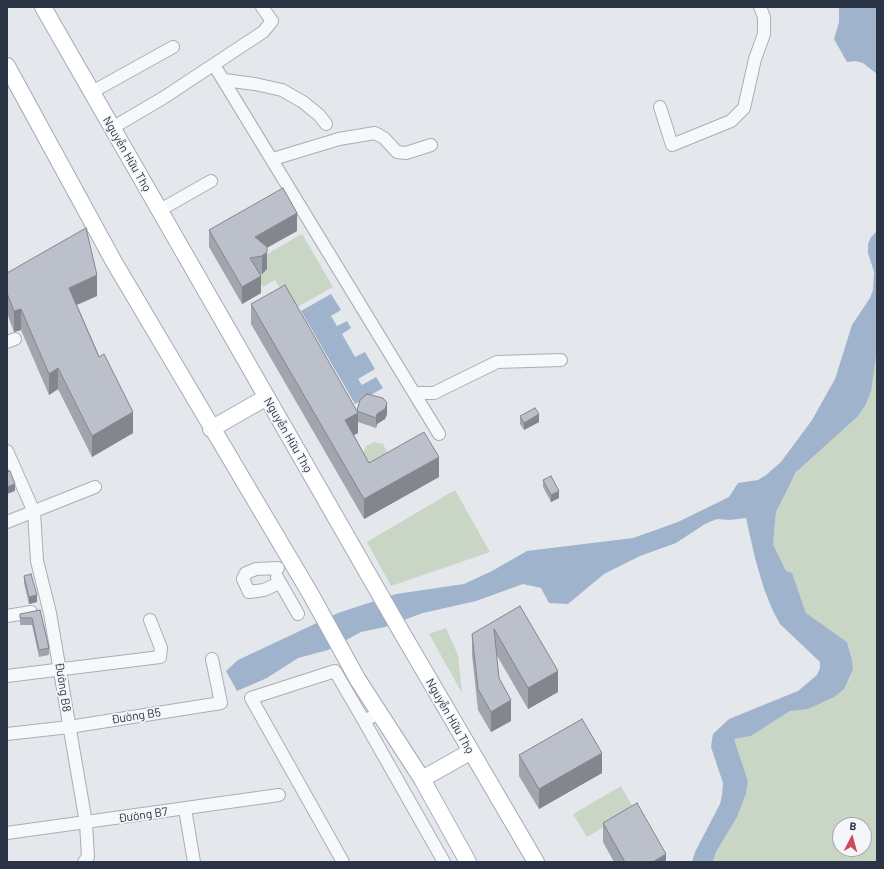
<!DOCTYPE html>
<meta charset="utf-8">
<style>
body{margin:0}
#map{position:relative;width:884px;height:869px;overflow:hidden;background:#e4e7ec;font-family:Barlow,sans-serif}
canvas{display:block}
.frame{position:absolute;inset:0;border:8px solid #2b3445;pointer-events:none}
.north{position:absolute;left:832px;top:817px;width:40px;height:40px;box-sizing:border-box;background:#f4f6f9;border:1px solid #a4a8b1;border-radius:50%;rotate:6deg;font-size:11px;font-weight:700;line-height:16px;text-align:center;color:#2b3445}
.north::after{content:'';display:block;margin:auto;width:14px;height:18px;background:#d1495b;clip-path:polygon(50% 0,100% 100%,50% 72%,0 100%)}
</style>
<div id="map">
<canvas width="884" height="869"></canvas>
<div class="frame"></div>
<div class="north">B</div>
</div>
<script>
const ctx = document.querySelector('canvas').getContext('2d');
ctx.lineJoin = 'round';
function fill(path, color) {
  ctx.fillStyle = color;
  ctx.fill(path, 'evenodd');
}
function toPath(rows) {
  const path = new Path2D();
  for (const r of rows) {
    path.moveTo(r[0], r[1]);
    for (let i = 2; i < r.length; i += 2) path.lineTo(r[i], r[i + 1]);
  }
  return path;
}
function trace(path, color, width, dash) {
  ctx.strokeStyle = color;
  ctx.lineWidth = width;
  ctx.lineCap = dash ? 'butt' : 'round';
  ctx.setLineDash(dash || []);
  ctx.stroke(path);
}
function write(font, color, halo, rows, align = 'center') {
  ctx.font = font + ' Barlow,sans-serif';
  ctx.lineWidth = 3.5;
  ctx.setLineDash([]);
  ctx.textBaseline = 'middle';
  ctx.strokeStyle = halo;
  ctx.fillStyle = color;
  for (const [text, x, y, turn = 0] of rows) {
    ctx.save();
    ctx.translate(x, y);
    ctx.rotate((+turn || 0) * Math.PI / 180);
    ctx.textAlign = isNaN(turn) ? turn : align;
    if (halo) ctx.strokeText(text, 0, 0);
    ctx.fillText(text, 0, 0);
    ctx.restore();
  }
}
const green = toPath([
 [302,234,333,287,292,310,275,280,263,287,250,264],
 [877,349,877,862,713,862,716,852,737,817,746,794,748,781,734,739,751,736,790,711,849,681,853,670,852,660,847,642,806,613,792,574,786,571,773,544,776,512,789,484],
 [840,825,864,825,864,849,840,849],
 [374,442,383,444,389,455,372,468,363,454,366,446],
 [455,490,490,552,391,586,367,542],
 [446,628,458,655,462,693,429,634],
 [621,786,634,809,587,837,573,814]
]);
const water = toPath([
 [839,7,877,7,877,74,863,63,856,61,847,62,834,39,839,22],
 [877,231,877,349,871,391,866,404,858,416,796,472,776,512,773,544,786,571,792,573,806,613,847,642,852,660,853,670,844,689,834,697,808,709,790,711,751,736,734,739,748,781,746,794,737,817,716,852,713,862,692,862,695,852,720,804,722,795,723,783,711,747,713,734,729,719,798,691,817,675,820,668,820,662,780,624,773,611,764,589,755,558,746,518,730,520,717,519,705,524,676,543,640,556,604,574,568,604,549,603,541,588,523,584,476,601,423,613,385,627,361,632,328,650,298,658,267,678,237,691,226,671,238,660,338,613,396,594,464,584,492,571,527,551,633,538,678,522,729,497,738,483,758,480,766,475,781,462,812,420,835,379,852,325,870,298,873,290,874,272,868,253,868,244,871,237],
 [331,294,341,310,331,316,337,326,347,321,351,328,342,334,355,357,365,352,375,369,358,379,362,385,376,377,383,388,355,404,301,311]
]);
const minor = toPath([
 [214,65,439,434],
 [224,80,255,84,282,90,303,102,319,115,326,124],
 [92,92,173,47],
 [660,107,672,145,731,121,744,108,755,59,764,34,764,17,760,7],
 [112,128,163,98,263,32,272,21,262,7],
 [273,159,339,139,375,133,384,138,397,152,406,153,431,145],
 [160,210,211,181],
 [7,342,15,339],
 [414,393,434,393,497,362,561,360],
 [7,451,34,512,37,561,50,613,86,823,88,857,84,862],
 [7,522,95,487],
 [278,568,256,569,246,573,243,579,249,592,264,590,279,583],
 [277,577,298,614],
 [7,616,31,612],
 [7,676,160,657,161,648,150,620],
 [379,713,364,721,444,862],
 [7,734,69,727,221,703,212,659],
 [185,809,194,862],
 [7,833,279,795],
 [343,862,251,698,335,671,364,721]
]);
const major = toPath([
 [43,7,402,633,536,862],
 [7,66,114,262,310,593,358,680,422,779,468,862],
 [211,429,267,397],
 [422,779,470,752]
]);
const wall = toPath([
 [209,230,297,231,267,248,267,269,262,274,260,274,261,293,242,304,209,247],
 [7,273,97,296,77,305,133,433,92,457,58,389,49,395,21,330,14,332,7,313],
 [251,304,357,411,360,400,387,414,385,419,377,424,376,428,358,422,358,433,354,435,369,463,439,477,364,519,251,324],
 [520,416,539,422,524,430,520,424],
 [543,480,559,498,551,502,543,487],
 [24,576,37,602,29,604,24,583],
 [520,606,558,692,528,709,496,654,499,678,511,721,491,732,478,710,472,655,472,634],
 [40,610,49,648,49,655,39,657,32,625,20,625,20,614],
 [519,755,602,773,539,809,519,776],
 [603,823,666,862,614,862,603,842]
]);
const shadedWall = toPath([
 [297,213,297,231,255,254,255,237],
 [267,252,267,269,262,274,262,256],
 [97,275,97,296,69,308,69,288],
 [261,276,261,293,242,304,242,287],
 [21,309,21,330,14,332,14,311],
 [58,368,58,389,49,395,49,374],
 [387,403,387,414,385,419,377,424,376,428,376,418,377,414],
 [133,412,133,433,92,457,92,436],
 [358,413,358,433,345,440,345,420],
 [539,414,539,422,524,430,524,423],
 [439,457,439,477,364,519,364,499],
 [15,484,15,491,7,494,7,487],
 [559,491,559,498,551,502,551,495],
 [37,595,37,602,29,604,29,597],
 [558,671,558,692,528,709,528,688],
 [511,700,511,721,491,732,491,712],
 [602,753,602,773,539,809,539,789],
 [666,854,666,862,653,862]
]);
const building = toPath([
 [283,188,297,213,255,237,267,247,267,252,262,256,250,258,261,276,242,287,209,230,283,188],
 [86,228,97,275,69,288,99,357,104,354,133,412,92,436,58,368,49,374,21,309,14,311,7,293,7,273,86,228],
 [285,285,358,413,345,420,369,463,424,432,439,457,364,499,251,304,285,285],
 [367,394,383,398,387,403,385,409,377,414,376,418,357,411,360,400,367,394],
 [535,408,539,414,524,423,520,416,535,408],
 [10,471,15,484,7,487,7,472,10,471],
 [551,476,559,491,551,495,543,480,551,476],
 [31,574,37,595,29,597,24,576,31,574],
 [520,606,558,671,528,688,494,629,499,678,511,700,491,712,478,689,472,634,520,606],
 [40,610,49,648,39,650,32,618,20,618,20,614,40,610],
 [582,719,602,753,539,789,519,755,582,719],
 [637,803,666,854,653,862,625,862,603,823,637,803]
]);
const streetNames = [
 ["Nguyễn Hữu Thọ",127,154,60],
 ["Nguyễn Hữu Thọ",288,435,60],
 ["Đường B8",63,687,81],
 ["Đường B5",136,716,-9],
 ["Nguyễn Hữu Thọ",450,716,60],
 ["Đường B7",143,815,-8]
];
fill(green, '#c9d6c5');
fill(water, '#9fb4cc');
trace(minor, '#a9aeb7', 14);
trace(major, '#a3abb8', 18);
trace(minor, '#f7f8fa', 12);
trace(major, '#fff', 16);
fill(wall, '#a1a5ae');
fill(shadedWall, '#83868d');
fill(building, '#bbc0ca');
trace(building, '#83868d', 1);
write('12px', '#2b3445', '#f4f6f9', streetNames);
</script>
